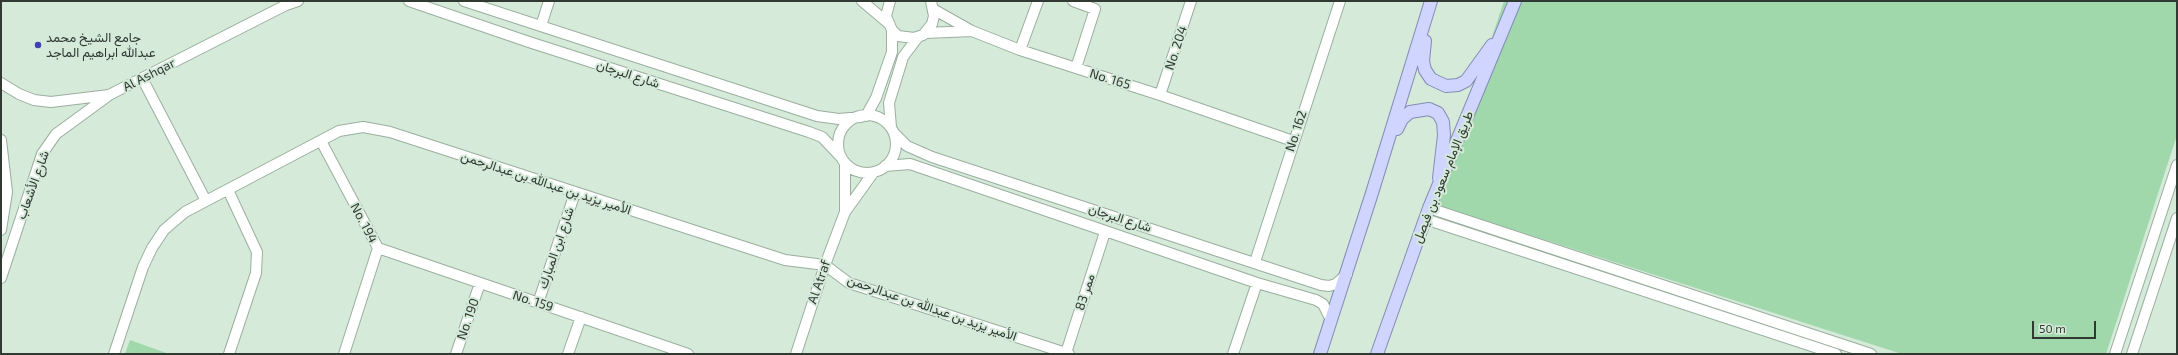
<!DOCTYPE html>
<meta charset="utf-8">
<style>
body{margin:0}
#map{position:relative;width:2178px;height:355px;overflow:hidden;background:#d5ead9;font-family:"Exo 2",sans-serif}
canvas{display:block}
.frame{position:absolute;inset:0;border:2px solid #303932;pointer-events:none}
.scale{position:absolute;left:2032px;top:321px;width:64px;height:18px;box-sizing:border-box;border:2px solid #303932;border-top:0;padding-left:5px;font-size:12px;line-height:14px;white-space:nowrap;color:#303932;-webkit-text-stroke:3px #d5ead9;paint-order:stroke}
</style>
<div id="map">
<canvas width="2178" height="355"></canvas>
<div class="frame"></div>
<div class="scale">50 m</div>
</div>
<script>
const ctx = document.querySelector('canvas').getContext('2d');
ctx.lineJoin = 'round';
function fill(path, color) {
  ctx.fillStyle = color;
  ctx.fill(path, 'evenodd');
}
function toPath(rows) {
  const path = new Path2D();
  for (const r of rows) {
    if (r.length === 3) {
      path.moveTo(r[0] + r[2], r[1]);
      path.arc(r[0], r[1], r[2], 0, 2 * Math.PI);
      continue;
    }
    path.moveTo(r[0], r[1]);
    for (let i = 2; i < r.length; i += 2) path.lineTo(r[i], r[i + 1]);
  }
  return path;
}
function trace(path, color, width, dash) {
  ctx.strokeStyle = color;
  ctx.lineWidth = width;
  ctx.lineCap = dash ? 'butt' : 'round';
  ctx.setLineDash(dash || []);
  ctx.stroke(path);
}
function write(font, color, halo, rows, align = 'center') {
  ctx.font = font + ' "Exo 2",Vazirmatn,sans-serif';
  ctx.lineWidth = 4;
  ctx.setLineDash([]);
  ctx.textBaseline = 'middle';
  ctx.strokeStyle = halo;
  ctx.fillStyle = color;
  for (const [text, x, y, turn = 0] of rows) {
    ctx.save();
    ctx.translate(x, y);
    ctx.rotate((+turn || 0) * Math.PI / 180);
    ctx.textAlign = isNaN(turn) ? turn : align;
    if (halo) ctx.strokeText(text, 0, 0);
    ctx.fillText(text, 0, 0);
    ctx.restore();
  }
}
const green = toPath([
 [1504,1,2177,1,2177,135,2106,354,1902,354,1436,205],
 [130,340,169,354,125,354]
]);
const minor = toPath([
 [409,1,529,42,809,132,822,137,840,156],
 [464,1,817,116,839,119,861,117],
 [862,1,888,23],
 [890,1,886,16,892,30,898,36,914,38,923,35,932,24,934,16,931,1],
 [1073,1,1095,9,1076,68],
 [286,5,298,1],
 [933,9,972,31],
 [541,26,549,1],
 [926,33,972,31,1020,50,1160,95,1293,141],
 [1020,50,1038,1],
 [142,78,206,201],
 [1,83,19,94,34,100,51,102,109,95,286,5,288,1],
 [1160,95,1191,1],
 [867,144,29],
 [866,116,876,98,892,52,892,30],
 [891,127,889,103,903,57,918,37],
 [895,134,907,146,932,157,1321,285,1329,286,1336,284,1347,274],
 [1,140,7,192,1,230],
 [321,141,378,248,344,354],
 [845,164,845,212,873,173],
 [885,166,910,164,1257,283,1316,300,1323,304,1331,320],
 [228,190,257,252,256,273,229,354],
 [1429,208,1871,354],
 [1425,219,1836,354],
 [378,248,688,354],
 [1255,262,1340,1],
 [1,278,42,154,56,134,108,96],
 [538,303,575,193],
 [1066,353,1105,232],
 [114,354,143,267,152,248,164,230,185,212,339,131,363,127,390,132,785,260,825,265,849,283,1069,354],
 [456,354,480,283],
 [568,354,581,317],
 [796,354,825,265,845,212],
 [1233,354,1257,283],
 [2115,354,2177,165],
 [2132,354,2177,218]
]);
const major = toPath([
 [1425,41,1423,61,1425,70,1431,79,1446,86,1458,85,1466,81,1492,45],
 [1397,129,1402,119,1410,112,1429,109,1438,113,1443,122,1444,135,1439,178],
 [1320,354,1372,193,1431,1],
 [1377,354,1429,208,1515,1]
]);
const markers = [
 [38,45,4,"#4340b6"]
];
const poiNames = [
 ["جامع الشيخ محمد",46,38],
 ["عبدالله ابراهيم الماجد",46,53]
];
const streetNames = [
 ["No. 204",1176,48,-72],
 ["شارع البرجان",628,74,18],
 ["Al Ashqar",149,75,-27],
 ["No. 165",1110,79,17],
 ["No. 162",1296,131,-72],
 ["طريق الإمام سعود بن فيصل",1443,177,-68],
 ["الأمير يزيد بن عبدالله بن عبدالرحمن",546,183,18],
 ["شارع الأشعاب",33,185,-70],
 ["شارع البرجان",1120,218,18],
 ["No. 194",364,223,62],
 ["شارع ابن المبارك",556,248,-71],
 ["Al Atraf",819,282,-71],
 ["ممر 83",1085,292,-72],
 ["No. 159",533,301,18],
 ["الأمير يزيد بن عبدالله بن عبدالرحمن",932,308,19],
 ["No. 190",468,319,-71]
];
fill(green, '#a0d8ac');
trace(minor, '#9aaf9e', 12);
trace(major, '#838cb7', 14);
trace(minor, '#fff', 10);
trace(major, '#cfd5fe', 12);
for (const [x, y, r, color] of markers) {
  const dot = new Path2D();
  dot.arc(x, y, r, 0, 2 * Math.PI);
  ctx.fillStyle = color;
  ctx.fill(dot);
  trace(dot, '#d5ead9', 1.5);
}
write('13px', '#303932', '#d5ead9', poiNames, 'left');
write('13px', '#303932', '#d5ead9', streetNames);
</script>
